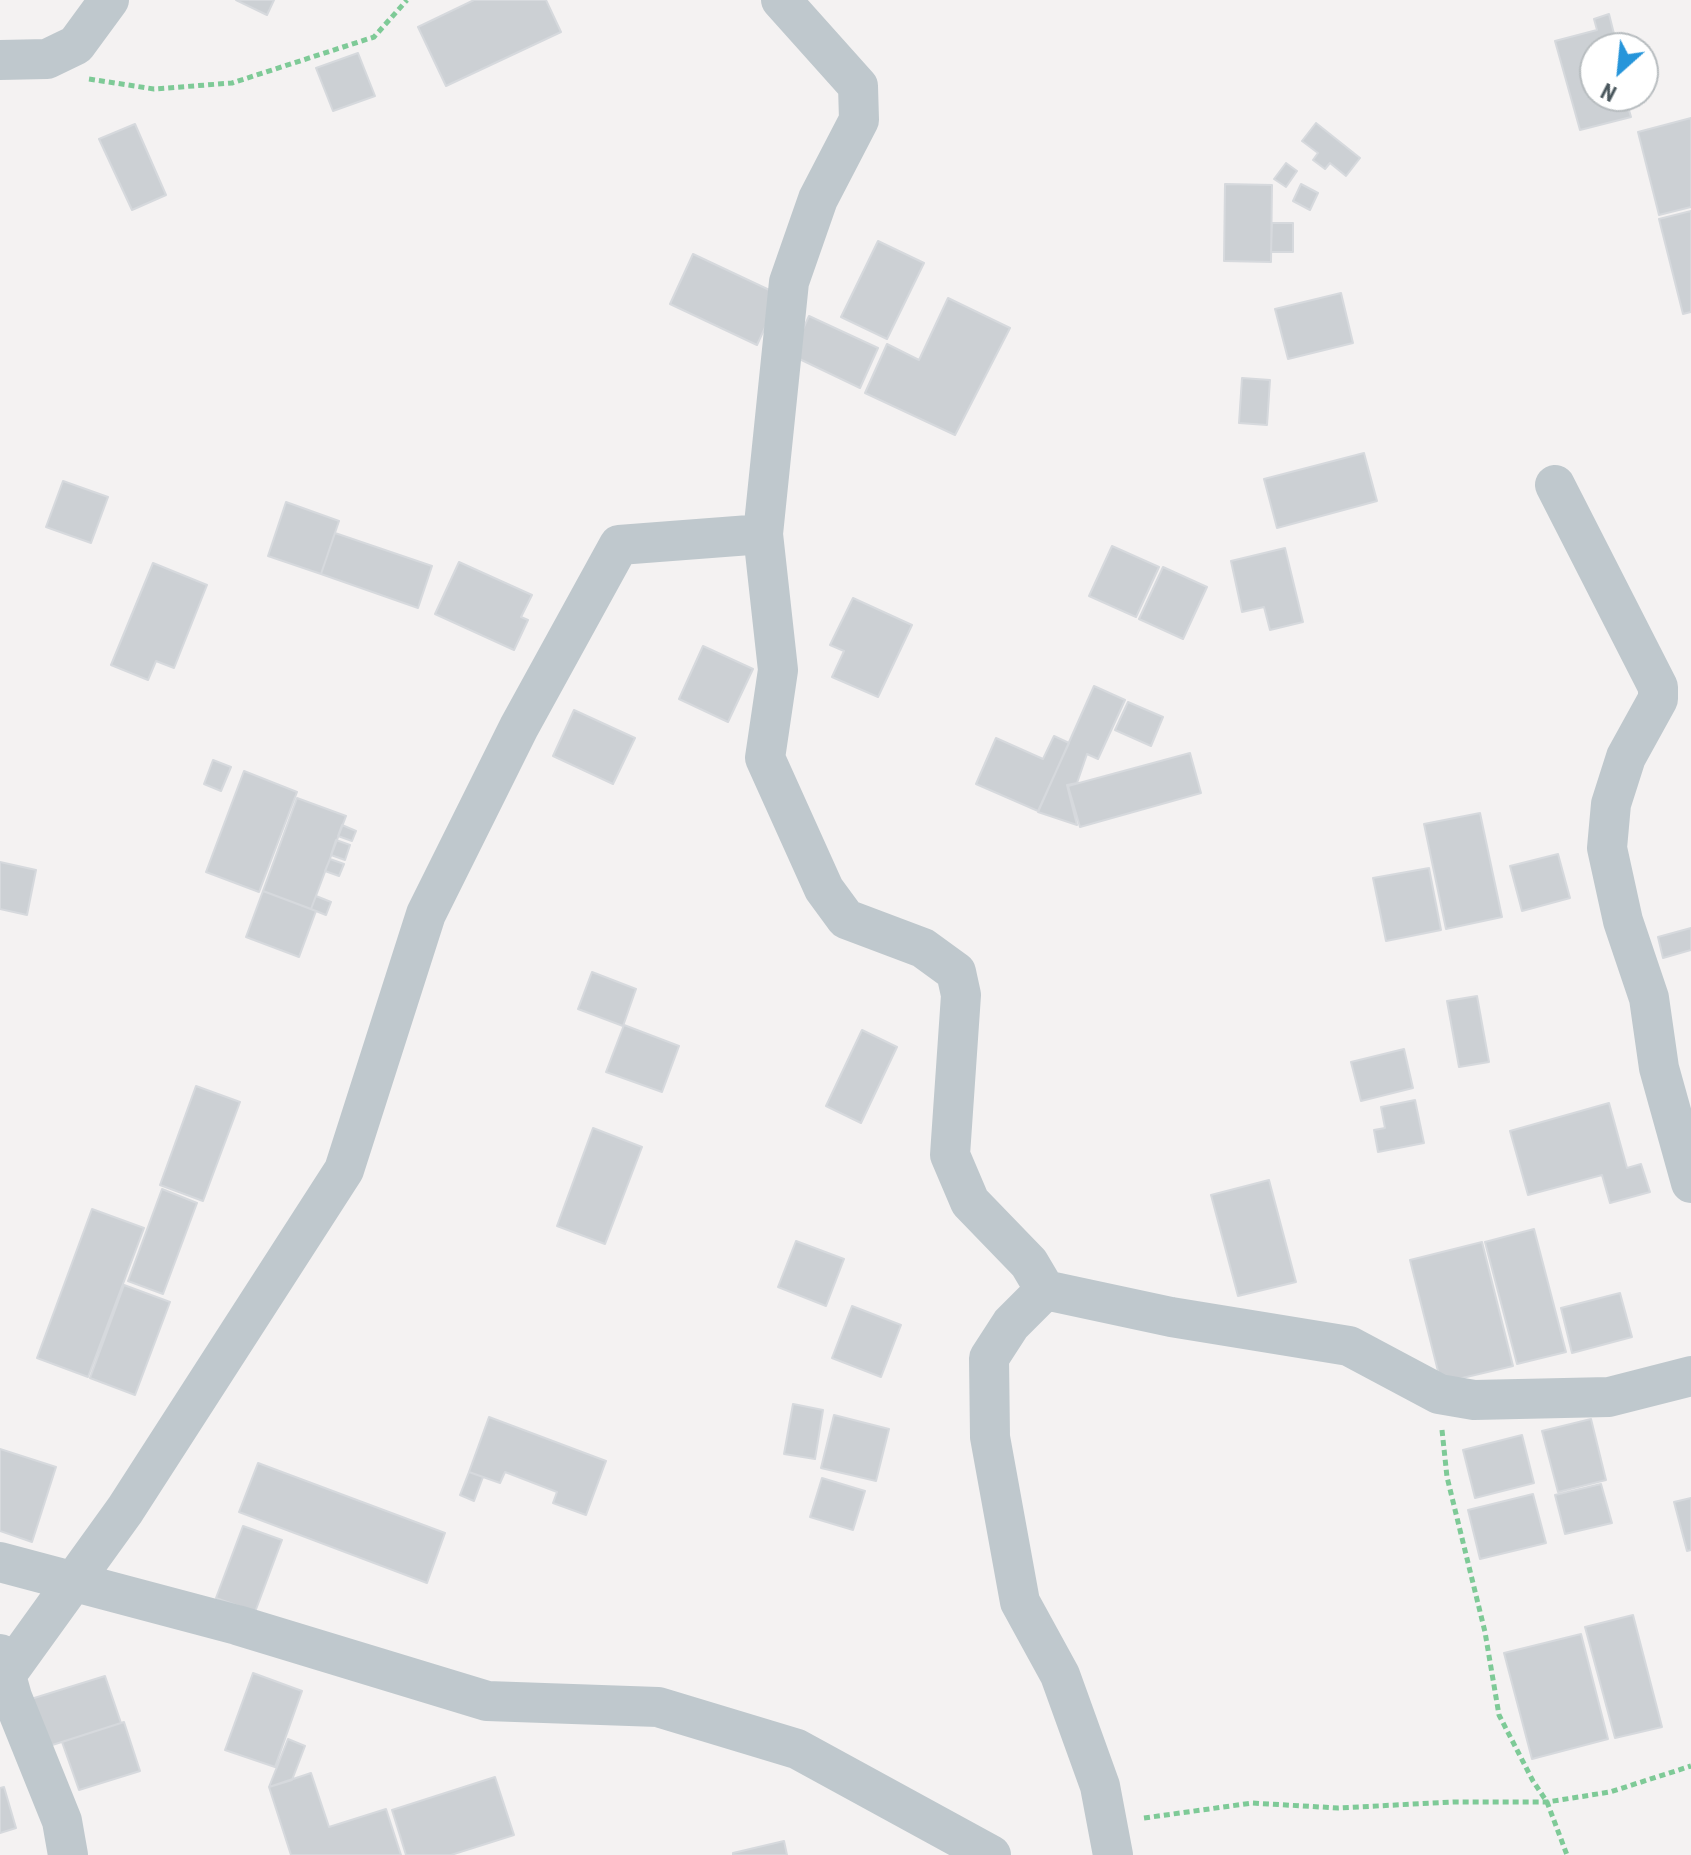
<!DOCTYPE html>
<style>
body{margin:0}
#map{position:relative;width:1691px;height:1855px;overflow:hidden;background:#f4f2f2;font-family:"Roboto Condensed",sans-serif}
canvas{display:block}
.north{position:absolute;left:1579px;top:32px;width:80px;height:80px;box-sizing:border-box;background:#fff;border:2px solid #b7bcbf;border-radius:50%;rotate:207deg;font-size:22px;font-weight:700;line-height:32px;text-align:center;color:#4b585e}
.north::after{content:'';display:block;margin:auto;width:28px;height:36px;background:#2695da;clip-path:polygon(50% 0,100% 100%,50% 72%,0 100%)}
</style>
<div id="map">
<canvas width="1691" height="1855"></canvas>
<div class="north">N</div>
</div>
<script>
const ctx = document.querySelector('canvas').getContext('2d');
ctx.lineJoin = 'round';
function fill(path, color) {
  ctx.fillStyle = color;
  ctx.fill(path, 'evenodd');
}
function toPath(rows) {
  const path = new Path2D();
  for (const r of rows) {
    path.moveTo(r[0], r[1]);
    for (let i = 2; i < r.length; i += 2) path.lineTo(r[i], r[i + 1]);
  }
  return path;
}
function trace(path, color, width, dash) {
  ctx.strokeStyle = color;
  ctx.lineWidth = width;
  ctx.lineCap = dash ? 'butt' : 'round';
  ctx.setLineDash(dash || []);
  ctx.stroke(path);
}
const building = toPath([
 [236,0,274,0,267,15,236,0],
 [474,0,546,0,561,32,446,86,418,27,474,0],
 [1609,14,1617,46,1595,48,1595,96,1625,96,1631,117,1580,130,1555,41,1597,30,1594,19,1609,14],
 [358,53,375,96,333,111,316,68,358,53],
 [1691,118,1691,207,1659,215,1638,132,1691,118],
 [1316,123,1360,158,1346,176,1330,163,1325,169,1313,160,1318,153,1302,141,1316,123],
 [135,124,166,195,132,210,99,139,135,124],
 [1286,163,1297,171,1286,187,1274,179,1286,163],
 [1225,184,1272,185,1271,262,1224,261,1225,184],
 [1301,184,1318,193,1310,210,1293,201,1301,184],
 [1691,211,1691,312,1683,314,1659,219,1691,211],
 [1272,223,1293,223,1293,252,1271,252,1272,223],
 [878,241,924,263,887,339,841,317,878,241],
 [693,254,780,295,757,345,670,304,693,254],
 [1341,293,1353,343,1288,359,1275,309,1341,293],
 [948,298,1010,328,955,435,865,393,887,344,919,360,948,298],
 [809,316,878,348,860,388,791,355,809,316],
 [1242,378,1270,380,1267,425,1239,423,1242,378],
 [1364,453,1377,501,1277,528,1264,479,1364,453],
 [63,481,108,497,91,543,46,527,63,481],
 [286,502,339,521,321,574,268,556,286,502],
 [335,533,432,566,418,608,321,574,335,533],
 [1112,546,1159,567,1136,617,1089,596,1112,546],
 [1285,548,1303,622,1270,630,1264,607,1242,612,1231,561,1285,548],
 [459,562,532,595,521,617,528,620,514,650,435,614,459,562],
 [153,563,207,585,174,668,156,661,148,680,111,665,153,563],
 [1163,567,1207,587,1183,639,1139,619,1163,567],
 [853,598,912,625,878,697,832,677,844,651,830,645,853,598],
 [703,646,753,669,728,722,679,699,703,646],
 [1094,686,1125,700,1098,759,1087,754,1077,783,1067,785,1077,825,1038,812,1094,686],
 [1128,702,1163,717,1151,746,1115,730,1128,702],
 [574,710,635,738,613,784,553,756,574,710],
 [1054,736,1069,743,1038,811,976,784,996,738,1043,759,1054,736],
 [1190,753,1201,793,1080,827,1068,786,1190,753],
 [213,760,231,767,221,791,204,784,213,760],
 [244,771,297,792,259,892,206,872,244,771],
 [297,798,346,816,311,909,263,891,297,798],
 [1480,813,1502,917,1446,929,1424,824,1480,813],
 [342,825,356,831,352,841,338,836,342,825],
 [336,840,350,845,345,860,331,855,336,840],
 [1558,854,1570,898,1522,911,1510,866,1558,854],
 [330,859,344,864,339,876,325,871,330,859],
 [0,862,36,870,27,915,0,909,0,862],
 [1429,868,1441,930,1386,941,1373,878,1429,868],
 [263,891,316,911,299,957,246,937,263,891],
 [316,896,331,902,326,915,311,909,316,896],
 [1691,928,1691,950,1663,958,1658,937,1691,928],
 [592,972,636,989,623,1026,578,1009,592,972],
 [1477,996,1489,1062,1459,1067,1447,1001,1477,996],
 [624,1025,679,1046,662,1092,606,1072,624,1025],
 [862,1030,897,1047,861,1123,826,1106,862,1030],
 [1404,1049,1413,1088,1361,1101,1351,1062,1404,1049],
 [196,1086,240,1102,203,1201,160,1185,196,1086],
 [1415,1100,1424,1143,1378,1152,1374,1130,1385,1128,1381,1107,1415,1100],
 [1609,1103,1627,1168,1641,1164,1650,1192,1610,1203,1602,1175,1528,1195,1510,1131,1609,1103],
 [593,1128,642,1147,605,1244,557,1226,593,1128],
 [1269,1180,1296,1282,1238,1296,1211,1195,1269,1180],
 [162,1189,197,1203,163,1294,128,1281,162,1189],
 [92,1209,144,1228,88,1377,37,1358,92,1209],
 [1534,1229,1566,1352,1517,1364,1485,1242,1534,1229],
 [796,1241,844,1259,826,1306,778,1287,796,1241],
 [1482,1242,1513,1366,1441,1383,1410,1260,1482,1242],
 [124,1285,170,1302,135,1395,90,1378,124,1285],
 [1620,1293,1632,1337,1572,1353,1561,1308,1620,1293],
 [852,1306,901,1325,881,1377,832,1358,852,1306],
 [793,1404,823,1410,815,1459,784,1454,793,1404],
 [834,1415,889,1429,876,1481,821,1468,834,1415],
 [489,1417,606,1461,586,1515,553,1503,557,1492,505,1472,500,1483,469,1472,489,1417],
 [1591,1419,1606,1480,1558,1492,1542,1431,1591,1419],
 [1522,1435,1534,1483,1475,1498,1463,1450,1522,1435],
 [0,1449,56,1467,32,1542,0,1531,0,1449],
 [258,1463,445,1533,427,1583,239,1512,258,1463],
 [469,1472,483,1477,474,1501,460,1495,469,1472],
 [822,1478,865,1491,853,1530,810,1517,822,1478],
 [1601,1484,1612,1523,1565,1534,1555,1495,1601,1484],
 [1533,1494,1546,1543,1480,1559,1468,1510,1533,1494],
 [1691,1498,1691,1550,1687,1551,1674,1502,1691,1498],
 [243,1526,282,1540,255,1612,216,1598,243,1526],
 [1633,1615,1662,1727,1615,1738,1585,1627,1633,1615],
 [1581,1634,1608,1739,1532,1759,1504,1653,1581,1634],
 [253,1673,302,1691,275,1767,225,1750,253,1673],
 [105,1676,121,1723,46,1747,31,1699,105,1676],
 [124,1722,140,1771,79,1790,62,1742,124,1722],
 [288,1739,305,1746,292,1780,269,1787,288,1739],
 [311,1773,329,1827,386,1809,401,1855,291,1855,269,1787,311,1773],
 [495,1777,514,1835,451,1855,406,1855,392,1810,495,1777],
 [4,1787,16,1828,0,1833,0,1788,4,1787],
 [784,1841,787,1855,733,1855,733,1853,784,1841]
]);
const path = toPath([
 [89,79,154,89,232,83,374,37,407,0],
 [1442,1430,1447,1477,1485,1632,1499,1715,1533,1781,1547,1802,1567,1855],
 [1144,1818,1252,1803,1338,1808,1453,1802,1547,1802,1610,1792,1691,1766]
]);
const minor = toPath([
 [781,0,858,86,859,120,818,199,789,282,763,534,778,670,765,758,824,889,846,919,923,948,956,972,961,995,950,1155,970,1202,1029,1263,1045,1290,1171,1317,1349,1346,1439,1394,1474,1400,1609,1397,1691,1376],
 [0,60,47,59,76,45,109,0],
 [1555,485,1658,687,1658,699,1626,757,1611,804,1607,848,1623,921,1649,998,1659,1068,1691,1183],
 [1045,1290,1011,1324,989,1358,990,1437,1020,1602,1060,1675,1100,1786,1113,1855],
 [0,1562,237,1625,487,1701,658,1707,797,1749,991,1855],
 [0,1654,12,1697,62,1821,68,1855],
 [6,1675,125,1510,344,1170,426,914,519,727,619,545,763,534]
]);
fill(building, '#ccd0d4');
trace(building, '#d6d9dd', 2);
trace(path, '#7eca97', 5, [6, 4]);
trace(minor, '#bfc8cd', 40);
</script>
